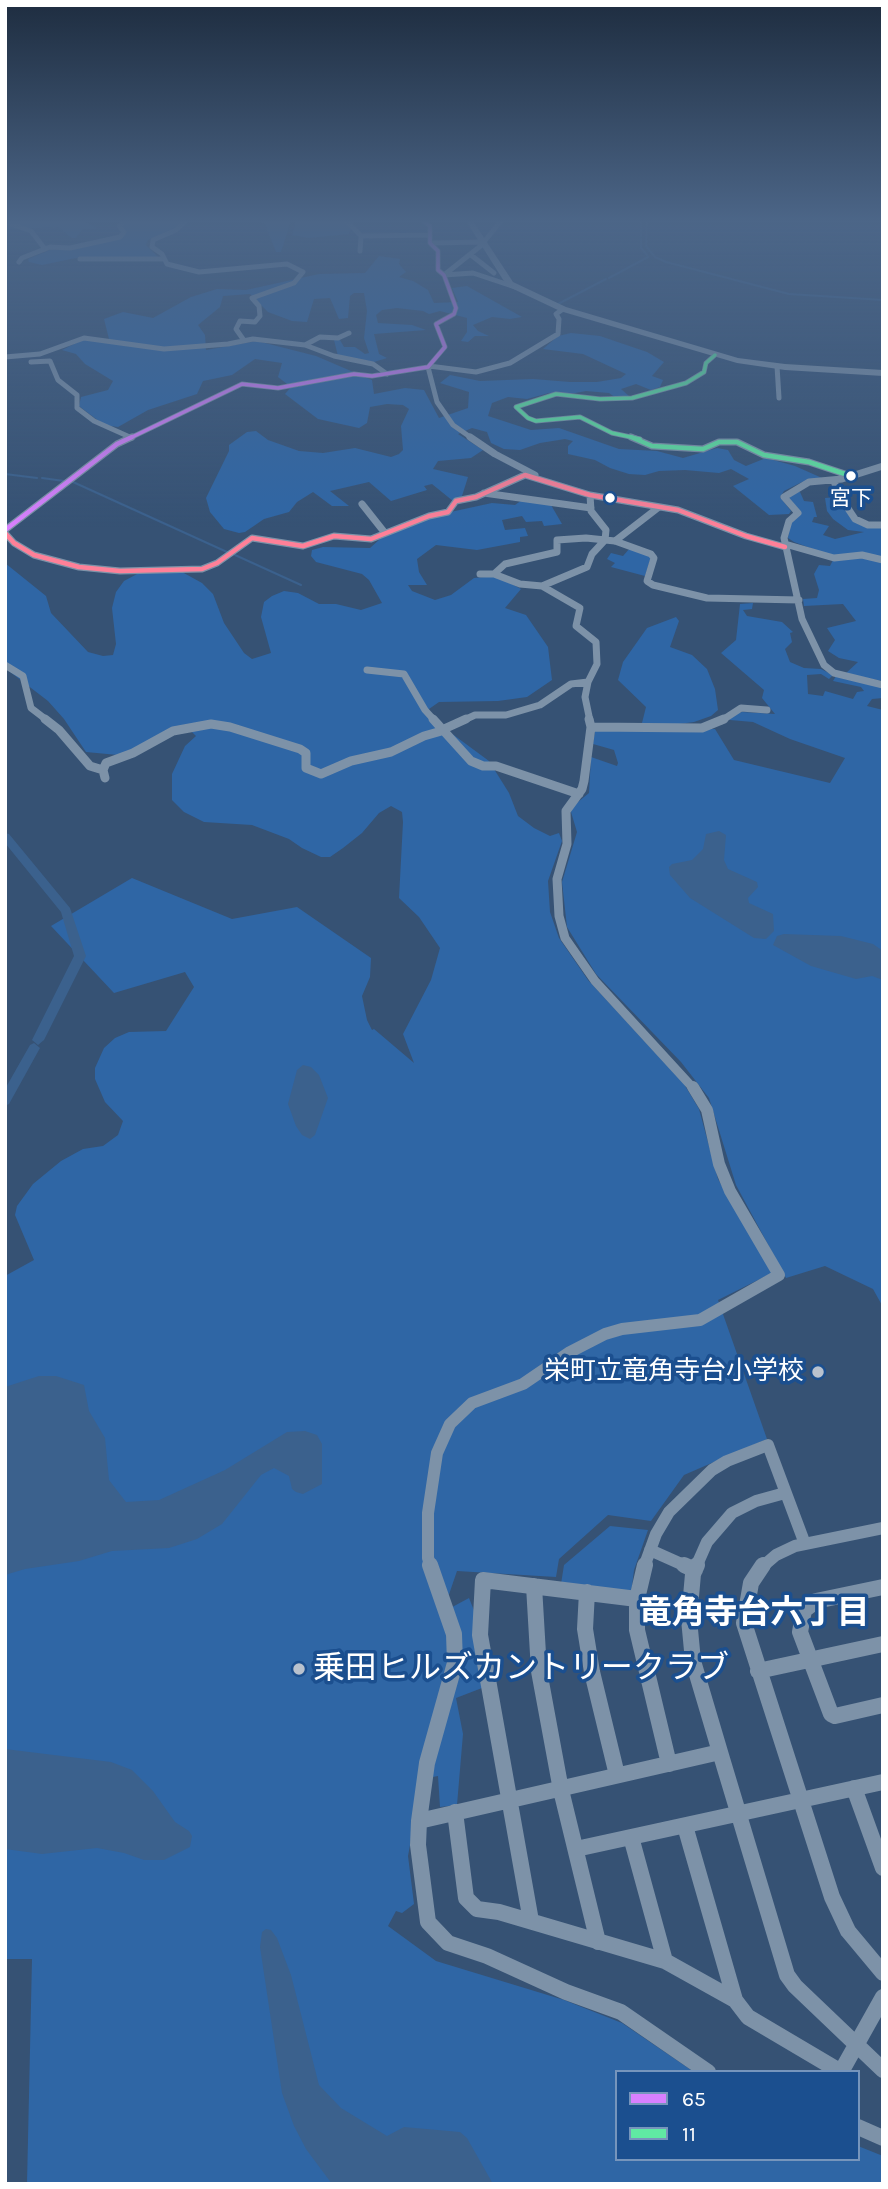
<!DOCTYPE html>
<meta charset="utf-8">
<style>
body{margin:0}
#map{position:relative;width:888px;height:2189px;overflow:hidden;background:#365274;font-family:Karla,sans-serif}
canvas{display:block}
.frame{position:absolute;inset:0;border:7px solid #fff;pointer-events:none}
.legend{position:absolute;left:615px;top:2070px;width:245px;height:91px;box-sizing:border-box;background:#1b4f8f;border:2px solid #7695bc;margin:0;padding:9px 12px;list-style:none;font-size:21px;color:#fff}
.legend li{display:flex;align-items:center;gap:14px;height:35px}
.legend b{width:35px;border:2px solid #7695bc}
</style>
<div id="map">
<canvas width="888" height="2189"></canvas>
<div class="frame"></div>
<ul class="legend">
<li><b style="height:9px;background:#d880ff"></b>65</li>
<li><b style="height:9px;background:#60e9a3"></b>11</li>
</ul>
</div>
<script>
const ctx = document.querySelector('canvas').getContext('2d');
ctx.lineJoin = 'round';
function fill(path, color) {
  ctx.fillStyle = color;
  ctx.fill(path, 'evenodd');
}
function toPath(rows) {
  const path = new Path2D();
  for (const r of rows) {
    path.moveTo(r[0], r[1]);
    for (let i = 2; i < r.length; i += 2) path.lineTo(r[i], r[i + 1]);
  }
  return path;
}
function trace(path, color, width, dash) {
  ctx.strokeStyle = color;
  ctx.lineWidth = width;
  ctx.lineCap = dash ? 'butt' : 'round';
  ctx.setLineDash(dash || []);
  ctx.stroke(path);
}
function write(font, color, halo, rows, align = 'center') {
  ctx.font = font + ' Karla,"Noto Sans JP",sans-serif';
  ctx.lineWidth = 7;
  ctx.setLineDash([]);
  ctx.textBaseline = 'middle';
  ctx.strokeStyle = halo;
  ctx.fillStyle = color;
  for (const [text, x, y, turn = 0] of rows) {
    ctx.save();
    ctx.translate(x, y);
    ctx.rotate((+turn || 0) * Math.PI / 180);
    ctx.textAlign = isNaN(turn) ? turn : align;
    if (halo) ctx.strokeText(text, 0, 0);
    ctx.fillText(text, 0, 0);
    ctx.restore();
  }
}
const green = toPath([
 [5,221,84,221,98,229,83,229,76,238,72,238,58,227,5,230],
 [127,221,182,221,176,227,148,240,146,245,159,258,115,260,76,258,42,265,29,262,28,259,50,250,63,250,121,237,121,226],
 [258,221,291,221,281,252,276,252,265,224],
 [296,221,353,221,349,234,309,238,292,235],
 [379,256,400,259,399,264,406,272,399,277,413,281,428,290,434,303,458,302,452,288,467,286,522,317,510,319,492,317,473,325,478,331,489,336,475,336,468,342,461,341,467,332,467,318,440,311,429,314,423,311,397,308,382,310,376,315,378,323,412,325,426,330,374,334,379,354,387,358,374,362,338,356,334,340,340,340,344,347,355,347,365,354,369,353,364,338,367,311,364,293,354,293,350,296,348,318,339,319,330,298,314,299,307,322,292,321,268,312,250,294,223,296,220,307,198,325,205,335,206,350,257,341,316,356,372,380,374,394,405,388,424,390,439,418,468,408,469,392,440,383,450,375,480,381,533,379,570,382,597,382,621,378,626,374,583,354,543,349,558,336,571,333,600,336,647,352,664,362,652,376,663,380,660,387,651,390,636,384,621,389,629,396,616,398,609,393,586,391,570,394,549,393,527,399,508,397,492,403,488,416,531,430,559,428,619,449,657,451,683,458,717,448,728,450,734,460,746,466,766,458,795,466,822,478,802,482,784,491,780,497,791,511,789,514,769,515,733,486,749,479,731,469,719,473,685,470,659,471,645,475,629,474,610,468,595,460,568,454,568,446,573,441,565,439,540,443,520,450,504,449,491,443,487,432,472,428,458,434,483,450,471,458,438,461,433,469,468,477,462,496,453,501,432,484,424,486,427,490,391,501,369,482,330,491,349,506,332,506,313,492,297,502,289,512,264,519,245,532,239,533,224,529,210,512,206,498,229,451,229,445,247,432,256,431,268,440,299,451,323,453,355,448,391,457,399,454,403,450,401,426,409,409,403,405,387,404,370,407,367,423,359,428,318,419,285,394,291,387,278,377,282,363,255,359,232,375,203,381,197,394,148,410,118,427,104,425,79,406,81,397,108,390,113,381,85,364,76,354,62,350,82,340,109,339,104,319,123,312,153,318,191,297,217,289,246,290,319,274,365,273],
 [795,492,800,492,804,501,813,502,817,517,814,517,812,522,829,526,823,535,835,539,864,532,848,530,833,519,827,511,825,498,838,497,852,520,883,526,883,558,832,556,794,542,788,538,790,522,801,512,789,498],
 [522,500,551,505,562,524,544,526,542,521,526,522,522,516,502,520,505,530,525,528,528,536,520,537,520,542,477,550,436,545,417,559,419,572,427,585,408,585,412,591,435,600,451,595,474,578,497,576,521,589,505,608,526,615,548,647,552,680,527,697,498,701,439,702,429,709,432,719,489,761,509,793,518,816,534,828,550,836,559,833,562,841,548,881,550,912,559,938,588,980,684,1084,699,1109,718,1179,772,1273,718,1300,767,1439,684,1475,651,1521,608,1515,559,1559,556,1577,457,1571,443,1612,469,1598,477,1618,482,1688,456,1698,463,1734,457,1805,440,1807,438,1776,422,1779,408,1856,414,1904,402,1913,396,1911,388,1926,436,1961,564,2000,622,2023,694,2072,617,2072,617,2159,858,2159,858,2146,883,2156,883,2184,27,2184,32,1959,5,1959,5,1276,34,1260,15,1215,17,1206,33,1184,61,1161,83,1149,103,1146,118,1135,123,1121,105,1102,95,1079,95,1068,104,1048,115,1038,129,1032,166,1031,194,987,185,972,114,993,51,926,132,878,232,919,297,907,371,958,370,977,362,996,367,1020,372,1030,374,1029,414,1063,403,1034,431,980,440,948,419,917,399,898,403,822,402,812,391,806,379,813,362,833,343,848,330,857,321,857,302,848,289,839,252,825,204,822,184,812,172,800,172,774,185,746,196,736,190,730,177,728,141,747,118,755,86,752,64,719,48,701,5,668,5,563,46,596,51,613,88,652,103,656,113,655,116,644,112,608,116,592,124,581,139,573,182,572,202,583,213,594,224,623,244,653,252,659,271,653,261,617,264,602,272,596,284,591,298,593,319,604,336,604,361,610,382,603,369,580,362,574,316,562,311,556,312,550,323,547,370,548,380,539,432,516,492,503,515,505],
 [630,548,651,557,645,576,611,567,615,563,607,559,611,553,623,556],
 [864,558,883,562,883,681,845,674,858,662,839,658,828,651,835,640,827,628,856,621,843,604,804,606,803,599,817,598,819,590,814,574,819,565,830,566,833,560],
 [753,603,752,609,743,610,747,616,782,622,793,632,790,633,792,642,785,649,790,662,804,668,821,669,833,675,829,679,821,674,807,675,808,694,823,696,825,691,853,699,857,692,864,691,861,687,833,681,836,676,883,687,883,698,872,699,867,706,883,710,883,1307,873,1289,825,1266,786,1278,736,1185,709,1098,681,1062,596,974,567,927,562,882,577,832,571,812,573,806,589,793,591,757,617,766,618,763,614,750,593,744,595,731,715,729,734,760,830,783,845,758,790,739,753,722,730,720,730,716,742,712,775,714,762,698,764,690,721,653,736,640,740,604],
 [676,617,679,621,670,647,692,655,707,669,715,689,718,710,711,716,694,722,672,725,642,723,646,707,618,680,623,662,647,628],
 [610,1526,648,1530,634,1570,631,1594,561,1584,564,1565]
]);
const water = toPath([
 [719,831,726,835,724,860,728,869,757,882,758,887,748,898,749,903,773,914,774,931,766,939,754,938,690,898,670,875,669,867,672,864,692,860,703,849,706,834],
 [784,934,841,936,873,944,883,951,883,980,872,976,856,979,811,966,773,945,777,936],
 [303,1065,311,1067,319,1075,328,1098,315,1135,310,1139,302,1135,296,1126,288,1104,297,1070],
 [39,1376,56,1376,84,1385,89,1411,105,1438,109,1480,126,1502,159,1500,225,1470,287,1432,305,1431,317,1435,322,1444,322,1484,303,1494,296,1492,292,1489,289,1476,274,1468,261,1475,222,1524,197,1539,169,1548,112,1551,79,1561,25,1569,5,1575,5,1387],
 [5,1749,111,1762,132,1770,153,1791,175,1822,189,1831,192,1836,190,1847,164,1860,144,1860,124,1853,97,1848,42,1854,5,1849],
 [266,1929,271,1930,277,1938,291,1975,319,2085,341,2108,387,2136,404,2127,460,2132,467,2138,493,2184,332,2184,306,2149,294,2126,282,2093,260,1947,262,1932]
]);
const stream = toPath([
 [641,221,641,237],
 [647,221,646,246,655,257,666,262,789,294,883,300],
 [641,239,641,248,647,255],
 [609,278,648,257],
 [558,304,606,279],
 [5,474,37,478],
 [42,478,64,481],
 [73,482,227,552],
 [235,555,301,585]
]);
const river = toPath([
 [5,833,9,834,70,908,86,956,44,1040,38,1045,32,1040,74,956,61,912,5,843,5,833],
 [34,1043,40,1048,9,1104,5,1106,5,1089,30,1045,34,1043]
]);
const minorFar4 = toPath([
 [186,221,176,230,153,240,152,247,162,254,167,264,199,272,287,264,303,272,294,283,252,298,259,306,260,316,255,322,240,321,236,329,243,339],
 [347,221,361,236,360,251],
 [5,222,31,231,45,249],
 [361,236,430,235],
 [430,243,482,242],
 [483,243,501,221],
 [471,255,494,273],
 [80,259,164,259],
 [19,262,22,258,50,247,70,248,120,237,124,232,119,226,124,221],
 [444,275,473,273,515,287],
 [444,275,483,244],
 [305,345,320,337,338,338,349,333],
 [5,357,40,354,84,338,164,349,228,344,253,339,305,345,334,356,373,364,387,374],
 [31,362,50,361,58,380,77,395,77,408,94,421,132,438],
 [429,366,476,372,510,363,558,334,559,319,556,314,563,309],
 [777,366,779,398],
 [428,367,437,402,453,425,473,439],
 [128,439,242,384,278,388,354,374,372,376,428,367,445,347,436,324,454,314,456,308,444,275,438,270,438,251,430,243,430,226,423,221],
 [640,439,612,433,580,417,536,421,528,418,516,407,556,394,600,399,632,398,686,383,704,372,706,363,715,355]
]);
const minorFar3 = toPath([
 [470,437,495,454,535,475],
 [631,437,652,446,703,449,719,442,737,442,764,455,809,462,851,476],
 [883,466,842,479,809,482,784,497,798,513,789,521,784,538,802,619,824,665,834,673,883,685],
 [834,480,837,492,855,519,868,525,883,525],
 [484,493,591,508],
 [362,504,385,533],
 [5,530,117,444,132,437],
 [5,533,14,543,34,555,79,567,120,571,202,569,217,563,252,538,303,546,334,536,371,539,429,516,448,512,456,501,476,497,525,475,590,495,678,510,746,536,785,547],
 [615,541,659,507],
 [785,544,834,558,862,555,883,560],
 [480,574,494,574,505,564,557,552,557,540,586,538,615,541,651,554,654,558,647,581,653,585,707,598,799,600],
 [494,574,520,584,542,586,580,608,576,626,596,642,597,664,588,682,585,697,590,721],
 [542,586,587,567,592,554,605,540,606,530,591,511,590,495],
 [5,665,23,676,31,708,48,721],
 [367,670,404,674,425,710,435,721],
 [462,721,475,715,506,715,540,705,571,684,588,682],
 [721,721,741,708,767,710]
]);
const minorFar2 = toPath([
 [45,719,59,730,90,766,103,770],
 [433,719,471,761,483,766,496,766,579,794],
 [589,719,591,727,584,781,582,789,566,811,567,844,557,879,559,916,565,938,595,981,694,1089],
 [591,727,702,728,724,719],
 [444,729,466,719],
 [105,778,103,770,106,763,133,753,173,731,211,724,230,727,300,749,306,753,306,768,321,774,351,761,391,752,424,736,445,730]
]);
const minorFar1 = toPath([
 [650,1550,688,1567],
 [431,1567,428,1558,428,1513,437,1453,450,1424,472,1403,523,1384,570,1352,605,1334,622,1329,700,1320,779,1275,730,1191,719,1164,707,1110,693,1087],
 [644,1567,656,1534,669,1512,712,1470,727,1461,768,1445,805,1544],
 [696,1567,707,1542,732,1513,756,1501,785,1493],
 [762,1567,776,1555,795,1546,883,1528]
]);
const minor = toPath([
 [430,1565,454,1634,455,1663,427,1763,419,1821,418,1845,428,1922,448,1943,487,1956,566,1992,621,2012,708,2072],
 [645,1565,637,1599,637,1630,669,1764],
 [684,1565,695,1570],
 [697,1565,693,1574,689,1619,693,1661,720,1752],
 [763,1565,751,1583,744,1623,832,1897,848,1931,883,1973],
 [534,1586,539,1671,561,1790,598,1942],
 [883,1587,816,1601,804,1610,800,1632,831,1714,835,1716,883,1705],
 [587,1592,585,1629,592,1672,617,1775],
 [758,1671,883,1644],
 [854,1788,883,1868],
 [455,1812,466,1898,477,1909,499,1912,665,1961,735,2000,748,2017,841,2072],
 [419,1821,720,1752,787,1975,795,1986,883,2070],
 [685,1826,735,2000],
 [631,1837,665,1961],
 [576,1849,883,1782],
 [531,1921,480,1635,483,1580,637,1599],
 [841,2072,883,1997],
 [858,2127,883,2138]
]);
const highway = toPath([
 [466,221,473,221,513,282,566,307,738,358,785,364,883,370,883,376,785,370,737,363,560,311,507,286,466,221]
]);
const bus1Far1 = toPath([
 [128,439,242,384,278,388,354,374,372,376,428,367,445,347,436,324,454,314,456,308,444,275,438,270,438,251,430,243,430,226,423,221]
]);
const bus1 = toPath([
 [5,530,117,444,132,437]
]);
const bus2Far1 = toPath([
 [640,439,612,433,580,417,536,421,528,418,516,407,556,394,600,399,632,398,686,383,704,372,706,363,715,355]
]);
const bus2 = toPath([
 [631,437,652,446,703,449,719,442,737,442,764,455,809,462,851,476]
]);
const bus3 = toPath([
 [5,533,14,543,34,555,79,567,120,571,202,569,217,563,252,538,303,546,334,536,371,539,429,516,448,512,456,501,476,497,525,475,590,495,678,510,746,536,785,547]
]);
const markers = [
 [851,476,6,"#fff"],
 [610,498,6,"#fff"],
 [818,1372,7,"#b9c2ce"],
 [299,1669,7,"#b9c2ce"]
];
const farBusnames = [
 ["宮下",851,499]
];
const poiNames = [
 ["栄町立竜角寺台小学校",804,1372]
];
const nearPoinames = [
 ["乗田ヒルズカントリークラブ",313,1669]
];
const nearNeighbourhoodnames = [
 ["竜角寺台六丁目",754,1614]
];
fill(green, '#2f66a5');
fill(water, '#3b618d');
trace(stream, '#3b618d', 2);
fill(river, '#3b618d');
trace(minorFar4, '#7d92a8', 5);
trace(minorFar3, '#7d92a8', 7);
trace(minorFar2, '#7d92a8', 9);
trace(minorFar1, '#7d92a8', 12);
trace(minor, '#7d92a8', 16);
fill(highway, '#7e92a7');
trace(bus1Far1, '#d880ff', 3.5);
trace(bus1, '#d880ff', 4.5);
trace(bus2Far1, '#60e9a3', 3.5);
trace(bus2, '#60e9a3', 4.5);
trace(bus3, '#ff8098', 4.5);
const sky = ctx.createLinearGradient(0, 0, 0, 528);
sky.addColorStop(0, '#1e2d40');
sky.addColorStop(0.42, '#4c6688');
sky.addColorStop(1, '#4c668800');
ctx.fillStyle = sky;
ctx.fillRect(0, 0, 888, 528);
for (const [x, y, r, color] of markers) {
  const dot = new Path2D();
  dot.arc(x, y, r, 0, 2 * Math.PI);
  ctx.fillStyle = color;
  ctx.fill(dot);
  trace(dot, '#1b4f8f', 2.5);
}
write('21px', '#fff', '#1b4f8f', farBusnames);
write('26px', '#fff', '#1b4f8f', poiNames, 'right');
write('32px', '#fff', '#1b4f8f', nearPoinames, 'left');
write('bold 33px', '#fff', '#1b4f8f', nearNeighbourhoodnames);
</script>
